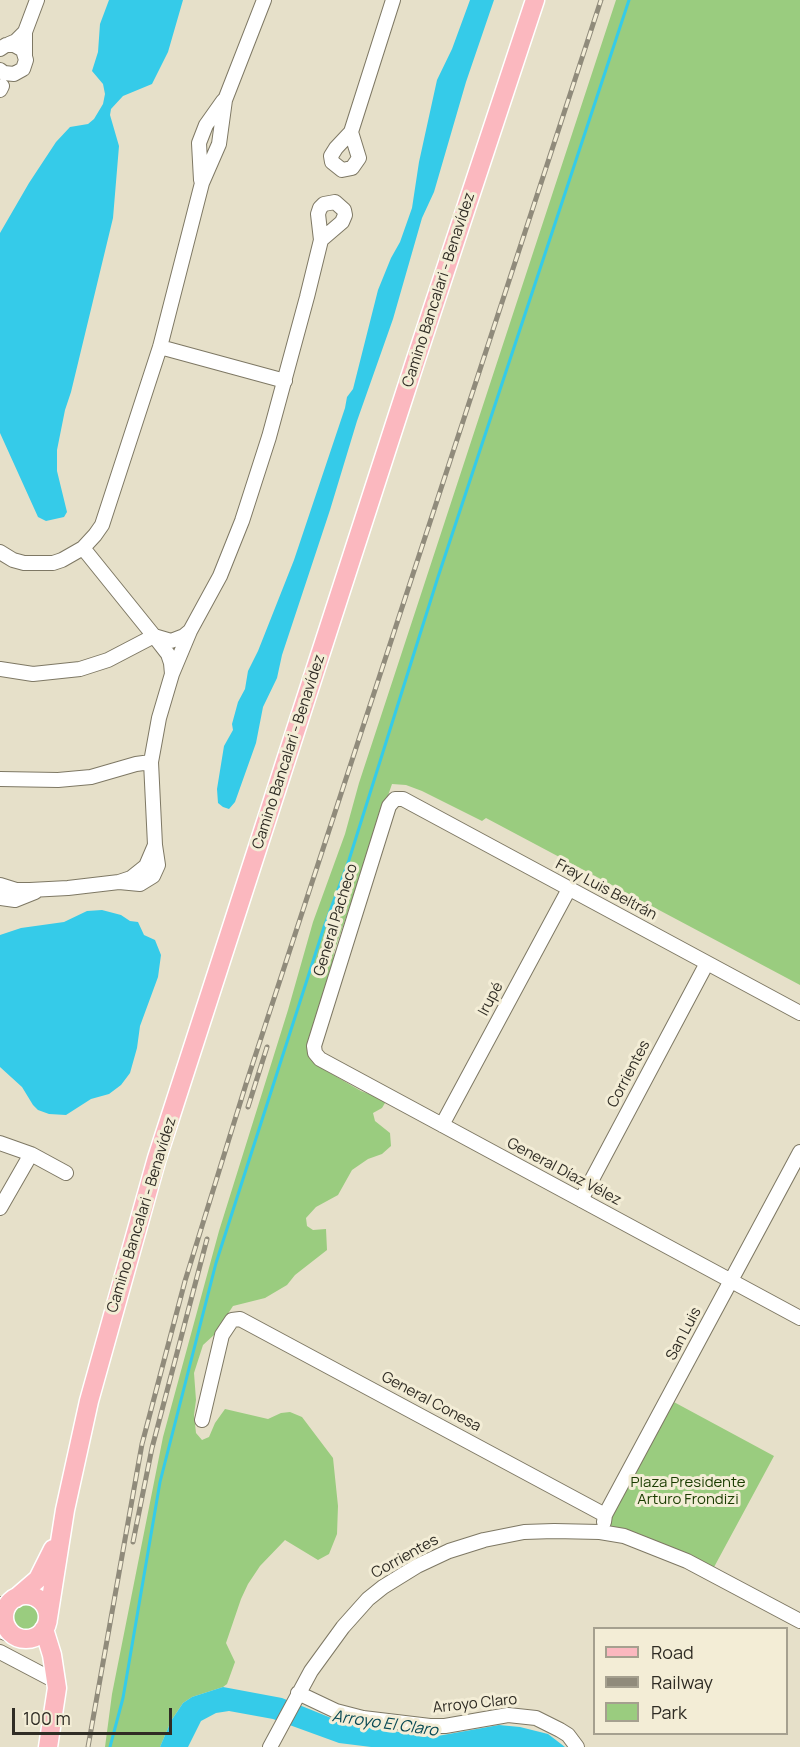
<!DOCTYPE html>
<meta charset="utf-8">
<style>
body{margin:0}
#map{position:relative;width:800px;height:1747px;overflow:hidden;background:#e6e0c9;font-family:Manrope,sans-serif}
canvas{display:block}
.legend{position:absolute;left:593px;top:1627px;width:195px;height:108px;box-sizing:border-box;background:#f3edd6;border:2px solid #a5a08f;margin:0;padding:8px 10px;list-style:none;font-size:18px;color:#2f2c24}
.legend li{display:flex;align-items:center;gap:12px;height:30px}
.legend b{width:30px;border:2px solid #a5a08f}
.scale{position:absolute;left:12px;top:1708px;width:160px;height:27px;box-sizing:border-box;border:3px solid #2f2c24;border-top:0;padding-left:8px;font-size:18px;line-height:21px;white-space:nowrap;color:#2f2c24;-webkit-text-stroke:4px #f3edd6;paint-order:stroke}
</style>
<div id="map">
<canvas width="800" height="1747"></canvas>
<ul class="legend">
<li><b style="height:8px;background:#fbb8bf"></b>Road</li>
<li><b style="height:8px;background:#908b7b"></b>Railway</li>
<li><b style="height:16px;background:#9acc7f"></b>Park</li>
</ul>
<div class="scale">100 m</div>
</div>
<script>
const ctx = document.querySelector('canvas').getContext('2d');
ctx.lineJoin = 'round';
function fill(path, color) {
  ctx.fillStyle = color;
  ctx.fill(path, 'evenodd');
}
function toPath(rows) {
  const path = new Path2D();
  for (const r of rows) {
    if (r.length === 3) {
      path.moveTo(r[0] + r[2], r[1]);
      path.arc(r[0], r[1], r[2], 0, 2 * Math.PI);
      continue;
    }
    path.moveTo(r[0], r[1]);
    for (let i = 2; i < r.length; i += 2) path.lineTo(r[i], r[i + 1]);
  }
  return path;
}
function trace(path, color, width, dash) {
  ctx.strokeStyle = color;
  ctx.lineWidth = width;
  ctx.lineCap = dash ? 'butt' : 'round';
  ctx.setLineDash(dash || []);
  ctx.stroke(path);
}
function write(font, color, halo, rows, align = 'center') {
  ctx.font = font + ' Manrope,sans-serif';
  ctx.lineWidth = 6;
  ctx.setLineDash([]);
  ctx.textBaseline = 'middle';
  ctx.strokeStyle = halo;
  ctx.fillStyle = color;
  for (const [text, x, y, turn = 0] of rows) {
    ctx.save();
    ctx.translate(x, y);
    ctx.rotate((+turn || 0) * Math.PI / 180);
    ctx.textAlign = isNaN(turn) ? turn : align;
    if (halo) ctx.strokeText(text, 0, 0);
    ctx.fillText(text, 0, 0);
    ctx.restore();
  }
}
const green = toPath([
 [616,0,800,0,800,985,486,818,482,821,422,791,406,785,392,784,334,952,332,977,318,1009,309,1056,318,1066,361,1091,382,1099,385,1103,382,1108,373,1113,375,1121,390,1133,391,1146,382,1154,368,1159,352,1170,338,1195,316,1207,306,1218,307,1226,313,1230,326,1229,327,1250,295,1275,287,1285,265,1298,233,1306,214,1335,203,1345,194,1373,196,1400,194,1415,196,1433,202,1440,209,1437,215,1423,225,1409,268,1419,281,1413,290,1412,302,1417,333,1458,338,1506,337,1534,329,1554,318,1560,285,1540,260,1566,248,1584,241,1599,226,1643,235,1662,227,1684,223,1687,192,1697,183,1703,171,1721,160,1747,105,1747,112,1694,163,1437,219,1231,288,1010,313,922,345,834,359,783],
 [672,1401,774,1456,713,1569,609,1526,609,1515],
 [24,1617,15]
]);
const water = toPath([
 [109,0,183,0,168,52,152,84,123,96,111,109,110,115,119,146,113,218,71,392,65,410,57,450,57,471,67,512,64,517,46,521,38,517,0,433,0,233,29,183,56,142,70,127,88,124,94,119,103,104,105,94,103,84,92,71,98,52,100,24],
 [470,0,494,0,466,82,434,192,422,218,393,319,357,421,330,510,282,655,277,678,263,707,256,743,235,802,229,809,223,807,218,803,217,789,224,746,233,730,232,724,238,702,245,689,248,671,258,651,294,560,345,408,347,397,353,389,378,290,391,258,400,242,412,208,419,162,437,80,452,49],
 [102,910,121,915,130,921,138,922,144,935,155,940,161,955,158,977,140,1026,137,1048,130,1073,121,1085,109,1094,91,1099,66,1115,49,1114,38,1110,33,1105,22,1087,0,1067,0,935,21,928,64,922,87,911],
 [223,1687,282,1698,346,1724,432,1737,499,1725,520,1727,548,1734,565,1747,371,1747,339,1743,273,1719,229,1711,216,1713,201,1721,188,1747,160,1747,171,1721,183,1703,192,1697]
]);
const stream = toPath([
 [110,1747,123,1698,160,1482,216,1263,324,927,349,860,438,577,629,0]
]);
const minor = toPath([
 [25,32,37,0],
 [9,44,16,41,25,32,25,55],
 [0,49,6,45,14,45,23,50,26,60,23,69,14,74,4,73,0,70],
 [0,90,2,86],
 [351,132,359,158,352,168,342,170,332,162,331,156,336,148,351,132,393,0],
 [201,180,199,143,206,125,223,101],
 [160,347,285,381],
 [83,548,154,636,168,654,171,663,172,674,159,718,151,762,155,845,158,865,153,876,140,884,119,882],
 [0,552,13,560,24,563,53,563,62,560,83,548,95,535,102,525,160,347,202,183,219,144,225,100,264,0],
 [0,669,33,674,80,669,108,660,154,636,171,641,184,636,190,631],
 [172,674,190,631,220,576,242,521,269,437,307,297,321,240,318,214,320,208,324,204,335,202,344,210,345,215,342,222,321,240],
 [0,779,58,780,91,777,136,764,151,762],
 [0,885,16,890,30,890,68,888,119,882,131,878,146,866,155,845],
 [0,898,15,900,35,892],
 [800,1013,403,799,395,799,389,806,314,1046,315,1053,320,1059,800,1318],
 [442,1125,569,889],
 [0,1143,31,1154,66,1173],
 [581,1200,707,963],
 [0,1208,31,1154],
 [202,1420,222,1335,232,1320,240,1319,605,1515],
 [604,1522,605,1515,800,1152],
 [0,1604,8,1605],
 [0,1631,16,1637],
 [0,1652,57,1682],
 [298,1693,336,1711,363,1718,430,1726,445,1726,508,1715,536,1718,560,1730,568,1735,577,1747],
 [270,1747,311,1671,343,1627,368,1599,383,1587,417,1566,449,1551,484,1540,524,1532,554,1531,600,1532,624,1536,687,1561,800,1621]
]);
const major = toPath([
 [26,1617,22],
 [16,1598,38,1579,53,1549],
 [48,1618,65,1510,89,1401,157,1158,416,359,535,0],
 [44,1629,52,1655,57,1688,48,1747]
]);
const rail = toPath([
 [248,1107,267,1047],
 [133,1542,152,1448,207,1239],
 [88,1747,142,1444,185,1281,246,1084,601,0]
]);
const streetNames = [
 ["Camino Bancalari - Benavídez",439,290,-72],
 ["Camino Bancalari - Benavídez",289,752,-72],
 ["Fray Luis Beltrán",606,890,28],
 ["General Pacheco",336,920,-73],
 ["Irupé",491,999,-62],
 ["Corrientes",629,1074,-62],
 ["General Díaz Vélez",564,1172,28],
 ["Camino Bancalari - Benavídez",142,1215,-73],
 ["San Luis",684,1334,-62],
 ["General Conesa",431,1402,28],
 ["Corrientes",405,1557,-29],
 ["Arroyo Claro",475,1704,-6]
];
const parkNames = [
 ["Plaza Presidente",688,1483],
 ["Arturo Frondizi",688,1500]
];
const waterNames = [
 ["Arroyo El Claro",385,1724,8]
];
fill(green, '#9acc7f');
fill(water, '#35cbe9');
trace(stream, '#35cbe9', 3);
trace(minor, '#7e7864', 16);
trace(major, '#fff', 21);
trace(minor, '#fff', 14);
trace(major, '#fbb8bf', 18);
trace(rail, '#908b7b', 5);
trace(rail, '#f3edd6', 3, [9]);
write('15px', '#2f2c24', '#f3edd6', streetNames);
write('15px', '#1a3c00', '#f3edd6', parkNames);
write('italic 16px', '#054753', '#f3edd6', waterNames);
</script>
